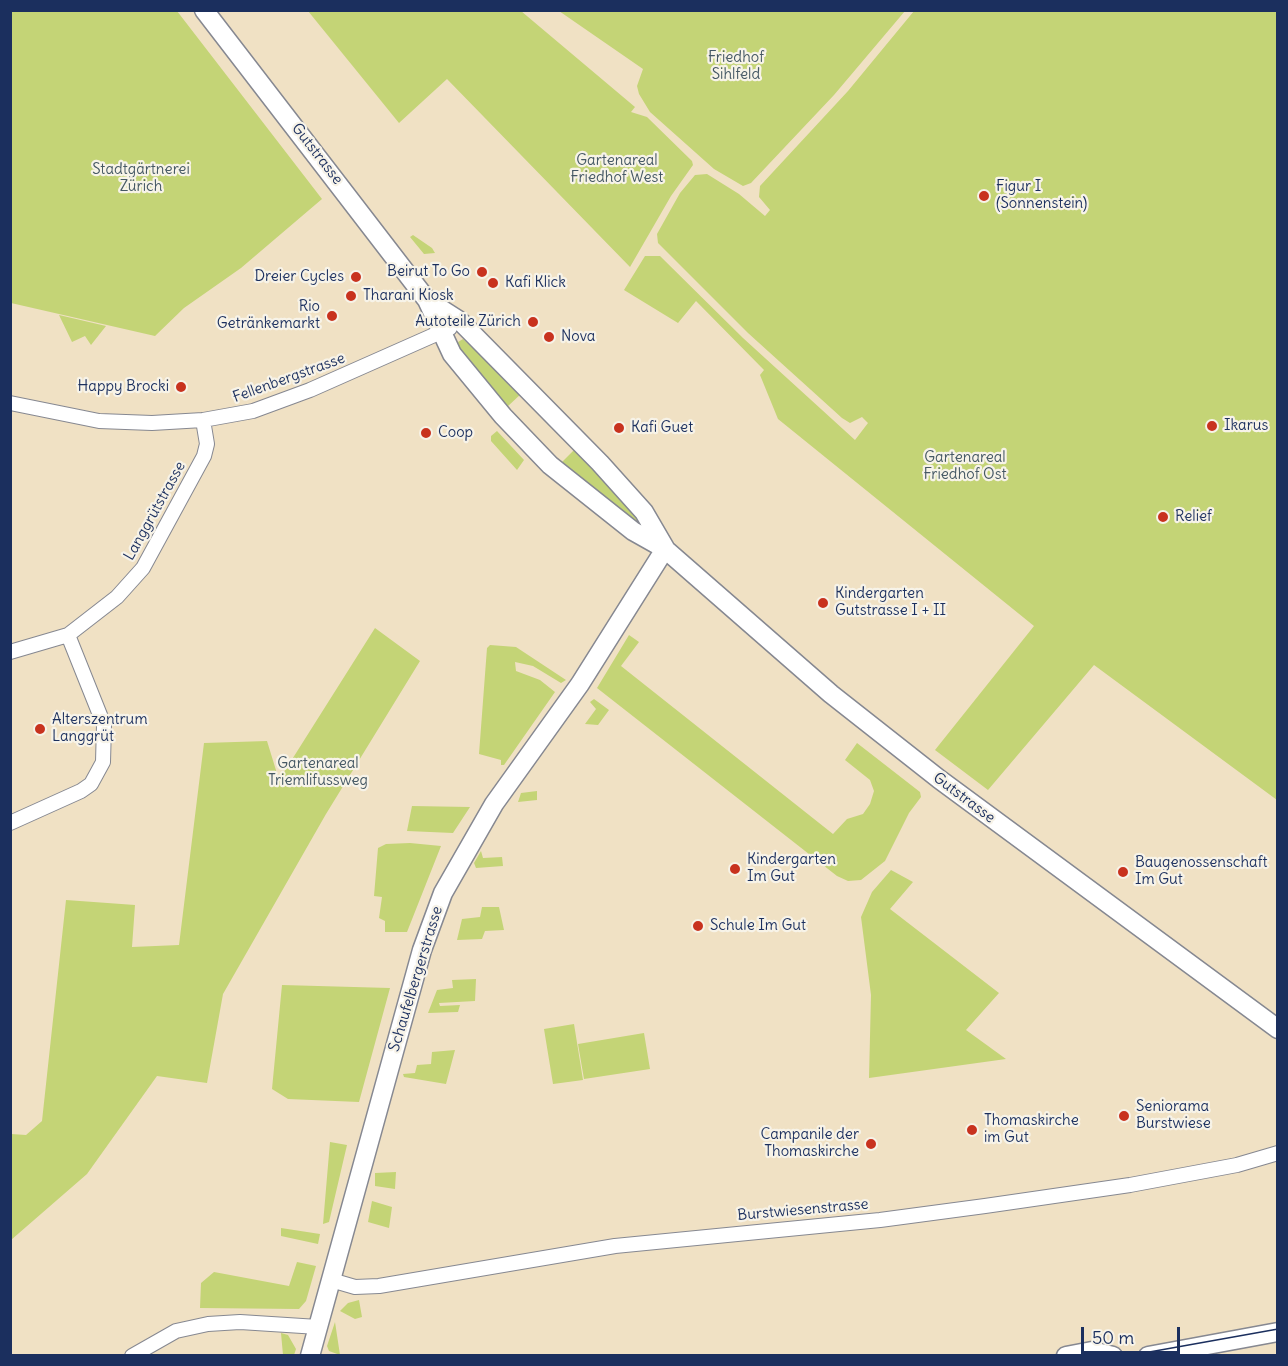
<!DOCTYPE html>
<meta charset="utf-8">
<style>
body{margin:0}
#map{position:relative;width:1288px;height:1366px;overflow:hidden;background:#f0e1c4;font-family:Delius,sans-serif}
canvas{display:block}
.frame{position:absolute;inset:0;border:12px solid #1b2f5e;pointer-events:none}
.scale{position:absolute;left:1081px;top:1327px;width:99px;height:27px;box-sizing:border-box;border:3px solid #1b2f5e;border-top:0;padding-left:8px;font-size:18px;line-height:21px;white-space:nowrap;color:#1b2f5e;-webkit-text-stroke:4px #f7f3e8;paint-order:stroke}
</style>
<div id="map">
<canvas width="1288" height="1366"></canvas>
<div class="frame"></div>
<div class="scale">50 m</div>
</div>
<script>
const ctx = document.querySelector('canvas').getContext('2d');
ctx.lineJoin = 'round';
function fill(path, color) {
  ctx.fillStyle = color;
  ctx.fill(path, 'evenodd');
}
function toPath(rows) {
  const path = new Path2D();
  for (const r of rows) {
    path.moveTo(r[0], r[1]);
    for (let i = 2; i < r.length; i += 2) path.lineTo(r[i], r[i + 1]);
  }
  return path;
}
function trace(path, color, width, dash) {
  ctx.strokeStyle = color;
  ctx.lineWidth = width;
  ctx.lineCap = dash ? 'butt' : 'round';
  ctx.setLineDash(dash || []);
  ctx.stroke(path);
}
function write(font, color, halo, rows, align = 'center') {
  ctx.font = font + ' Delius,sans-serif';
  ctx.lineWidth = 4.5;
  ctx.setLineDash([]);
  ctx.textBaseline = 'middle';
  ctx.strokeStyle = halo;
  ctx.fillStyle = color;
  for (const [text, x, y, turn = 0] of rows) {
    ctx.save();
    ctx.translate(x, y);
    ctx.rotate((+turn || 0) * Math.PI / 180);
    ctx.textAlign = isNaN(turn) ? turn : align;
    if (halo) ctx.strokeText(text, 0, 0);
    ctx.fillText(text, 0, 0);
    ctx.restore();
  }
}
const green = toPath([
 [11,10,177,11,322,199,241,268,184,308,155,336,11,303],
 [308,11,521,11,635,107,631,112,647,117,692,161,693,165,671,196,630,267,447,79,399,123],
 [559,11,905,11,834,95,751,183,743,186,714,169,650,112,639,94,637,86,643,69],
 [914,11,1277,11,1277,800,1094,665,988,790,935,750,1034,626,778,419,760,375,764,370,696,301,678,323,624,290,645,256,660,256,743,338,855,440,868,423,862,417,850,423,842,418,748,333,658,243,657,234,680,193,695,175,707,174,739,194,765,216,770,210,759,197,760,186,848,91],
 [413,235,432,248,435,253,424,254,410,237],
 [59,315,106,326,91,345,85,336,72,342],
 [463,339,522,393,507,407,459,349,458,342],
 [497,431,524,460,517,470,491,441,491,436],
 [576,448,641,521,638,526,562,462],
 [375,628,420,661,326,814,223,994,207,1083,157,1076,87,1174,11,1240,11,1134,26,1135,42,1121,66,900,135,905,132,947,179,945,204,743,267,741,279,780],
 [629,635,639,642,621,666,833,834,847,819,863,814,870,804,874,791,870,780,845,760,857,743,920,792,921,797,909,813,885,861,861,880,848,881,837,876,597,688],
 [490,645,516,647,566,680,561,683,533,666,515,662,516,671,540,680,555,692,504,765,501,765,501,760,479,754,487,648],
 [594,699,609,710,598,725,585,724,596,709,590,702],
 [537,791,537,800,518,802,521,793],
 [412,806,470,807,453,833,407,831],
 [410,843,441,846,407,932,385,932,385,921,379,918,382,897,374,896,378,848,386,844],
 [481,851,483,858,502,857,503,866,476,868,474,863],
 [891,870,913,882,890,909,999,993,966,1030,1006,1059,869,1078,871,995,861,917,872,892],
 [482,907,499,907,504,930,485,931,482,939,457,940,462,919,480,917],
 [476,979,475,1001,439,1003,440,1006,460,1005,458,1012,428,1013,437,990,453,988,452,980],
 [282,985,390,988,359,1102,288,1099,272,1089],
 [574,1024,583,1080,553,1084,544,1029],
 [644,1033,650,1069,584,1079,578,1044],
 [455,1050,446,1084,404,1077,403,1074,415,1073,417,1065,431,1064,432,1052],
 [330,1142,347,1145,329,1222,323,1224],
 [396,1172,395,1189,375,1186,375,1173],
 [372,1201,392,1207,389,1228,368,1222],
 [281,1228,320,1234,318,1244,281,1236],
 [297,1262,316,1266,306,1301,299,1309,200,1308,201,1283,214,1272,289,1286],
 [359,1300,362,1317,355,1319,340,1311,348,1303],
 [335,1322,340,1355,329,1351,327,1346],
 [281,1333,288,1335,296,1349,294,1355,283,1355]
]);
const street = toPath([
 [10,403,99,421,152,423,203,420,253,411,310,390,450,328],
 [10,652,68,635,117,597,143,568,204,456,207,444,203,420],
 [10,823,81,791,91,784,103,762,104,725,68,635],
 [331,1280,355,1287,379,1286,615,1246,880,1220,985,1206,1130,1185,1237,1165,1278,1153],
 [132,1356,176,1331,208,1324,240,1322,318,1327]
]);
const secondary = toPath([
 [204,10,427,300,452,354,503,416,550,465,633,531,665,549,831,694,939,779,1278,1029],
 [427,300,460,321,600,463,644,512,665,548],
 [310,1356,422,950,443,893,494,804,580,684,665,549],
 [1066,1356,1092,1351,1113,1356],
 [1148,1356,1278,1332]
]);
const tram = toPath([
 [1127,1356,1278,1329]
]);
const markers = [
 [984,196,6,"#c8321e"],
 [482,272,6,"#c8321e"],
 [356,277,6,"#c8321e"],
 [493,283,6,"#c8321e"],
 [351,296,6,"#c8321e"],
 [332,316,6,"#c8321e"],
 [533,322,6,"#c8321e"],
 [549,337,6,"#c8321e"],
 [181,387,6,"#c8321e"],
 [1212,426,6,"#c8321e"],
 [619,428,6,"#c8321e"],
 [426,433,6,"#c8321e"],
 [1163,517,6,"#c8321e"],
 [823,603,6,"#c8321e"],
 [40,729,6,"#c8321e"],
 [735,869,6,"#c8321e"],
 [1123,872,6,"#c8321e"],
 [698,926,6,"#c8321e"],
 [1124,1116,6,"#c8321e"],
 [972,1130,6,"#c8321e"],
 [871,1144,6,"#c8321e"]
];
const parkNames = [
 ["Friedhof",736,58],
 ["Sihlfeld",736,75],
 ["Gartenareal",617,161],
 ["Friedhof West",617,178],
 ["Stadtgärtnerei",141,170],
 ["Zürich",141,187],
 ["Gartenareal",965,458],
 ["Friedhof Ost",965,475],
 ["Gartenareal",318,764],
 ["Triemlifussweg",318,781]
];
const streetNames = [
 ["Gutstrasse",317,154,52],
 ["Fellenbergstrasse",289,378,-20],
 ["Langgrütstrasse",155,511,-61],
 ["Gutstrasse",964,798,37],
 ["Schaufelbergerstrasse",416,979,-73],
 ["Burstwiesenstrasse",803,1210,-5]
];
const poiNames = [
 ["Figur I",996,187],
 ["(Sonnenstein)",996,204],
 ["Beirut To Go",470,272,"right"],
 ["Dreier Cycles",344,277,"right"],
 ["Kafi Klick",505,283],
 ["Tharani Kiosk",363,296],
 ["Rio",320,307,"right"],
 ["Getränkemarkt",320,324,"right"],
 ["Autoteile Zürich",521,322,"right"],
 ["Nova",561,337],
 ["Happy Brocki",169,387,"right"],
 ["Ikarus",1224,426],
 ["Kafi Guet",631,428],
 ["Coop",438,433],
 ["Relief",1175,517],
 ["Kindergarten",835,594],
 ["Gutstrasse I + II",835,611],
 ["Alterszentrum",52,720],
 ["Langgrüt",52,737],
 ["Kindergarten",747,860],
 ["Im Gut",747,877],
 ["Baugenossenschaft",1135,863],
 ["Im Gut",1135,880],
 ["Schule Im Gut",710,926],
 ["Seniorama",1136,1107],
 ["Burstwiese",1136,1124],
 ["Thomaskirche",984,1121],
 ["im Gut",984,1138],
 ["Campanile der",859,1135,"right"],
 ["Thomaskirche",859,1152,"right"]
];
fill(green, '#c4d476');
trace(street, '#868891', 16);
trace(secondary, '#868891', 21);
trace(street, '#fff', 14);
trace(secondary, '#fff', 18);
trace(tram, '#1b2f5e', 1.5);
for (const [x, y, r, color] of markers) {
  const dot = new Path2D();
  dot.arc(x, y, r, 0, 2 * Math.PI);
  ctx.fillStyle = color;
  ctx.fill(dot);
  trace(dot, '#f7f3e8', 2);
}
write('15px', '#455864', '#f7f3e8', parkNames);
write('15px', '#1b2f5e', '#f7f3e8', streetNames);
write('15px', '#1b2f5e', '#f7f3e8', poiNames, 'left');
</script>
